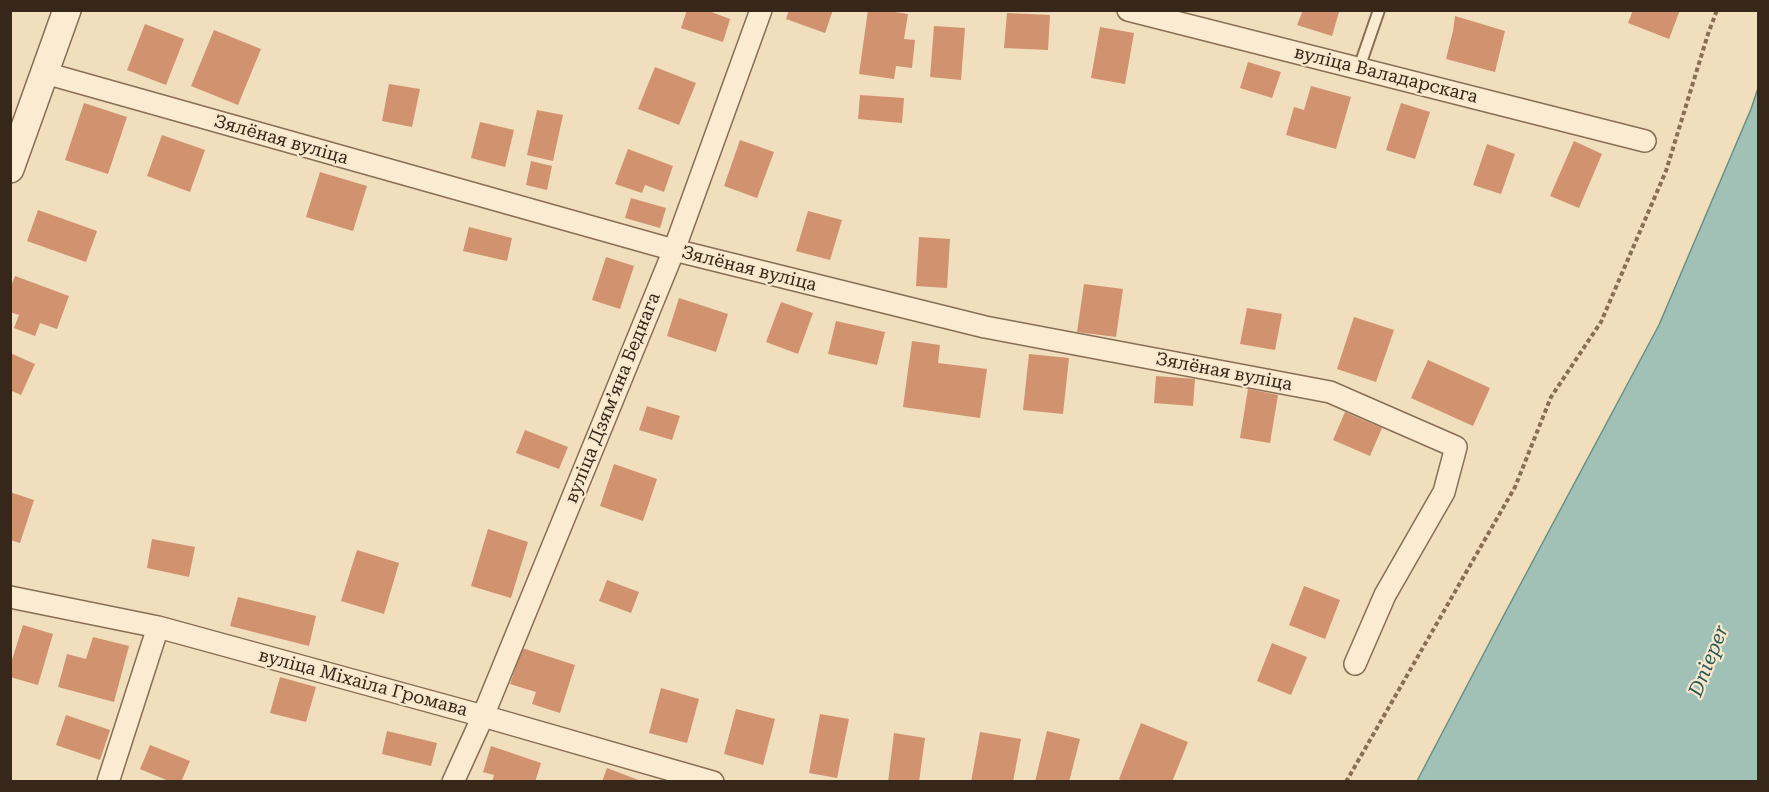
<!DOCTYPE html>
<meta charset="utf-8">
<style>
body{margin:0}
#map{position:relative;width:1769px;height:792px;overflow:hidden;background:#f0debd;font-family:"Roboto Serif",serif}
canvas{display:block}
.frame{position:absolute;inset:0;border:12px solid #37271b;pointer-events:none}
</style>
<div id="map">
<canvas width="1769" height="792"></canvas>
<div class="frame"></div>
</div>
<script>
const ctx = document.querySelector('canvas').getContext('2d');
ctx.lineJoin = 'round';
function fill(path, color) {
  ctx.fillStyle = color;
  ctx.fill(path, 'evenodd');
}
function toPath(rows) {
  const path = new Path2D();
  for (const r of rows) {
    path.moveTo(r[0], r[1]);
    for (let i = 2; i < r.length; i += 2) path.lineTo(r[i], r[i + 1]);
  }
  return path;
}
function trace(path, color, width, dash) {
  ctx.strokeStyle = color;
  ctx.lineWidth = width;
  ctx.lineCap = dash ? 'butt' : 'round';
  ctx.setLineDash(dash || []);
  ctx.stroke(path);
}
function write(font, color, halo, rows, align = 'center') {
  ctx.font = font + ' "Roboto Serif",serif';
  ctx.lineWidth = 4.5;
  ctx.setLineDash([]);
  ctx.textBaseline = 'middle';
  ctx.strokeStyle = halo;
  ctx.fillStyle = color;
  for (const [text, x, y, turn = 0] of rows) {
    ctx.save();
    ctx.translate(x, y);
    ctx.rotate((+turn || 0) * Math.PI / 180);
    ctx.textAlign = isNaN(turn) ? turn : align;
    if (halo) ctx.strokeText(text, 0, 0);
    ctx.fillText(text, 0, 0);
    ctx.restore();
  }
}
const water = toPath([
 [1758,88,1758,781,1417,781,1504,615,1659,325,1751,109,1758,88]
]);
const building = toPath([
 [687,10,706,10,730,19,723,42,681,28],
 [789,10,833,10,825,33,786,19],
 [868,10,882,10,908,14,904,39,915,40,912,68,896,66,894,79,859,74],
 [1303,10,1331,10,1339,12,1332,36,1297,25],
 [1633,10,1680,10,1669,39,1628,23],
 [1007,13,1050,15,1048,50,1004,48],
 [1455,16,1505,31,1495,72,1446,59,1453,31],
 [145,24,184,39,166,85,127,70],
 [934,26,965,28,961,80,930,77],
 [1100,27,1134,33,1125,84,1091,78],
 [214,30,261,49,238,105,191,86],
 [1248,62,1281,72,1272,98,1240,88],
 [655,67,696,83,679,125,638,109],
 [389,84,420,89,412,127,382,121],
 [1311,86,1351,97,1336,149,1286,135,1294,107,1304,110],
 [860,95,904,98,902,123,858,119],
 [84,103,127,117,108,174,65,160],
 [1401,103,1430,112,1415,159,1386,150],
 [537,110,563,115,553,161,527,155],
 [480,122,514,130,505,167,471,158],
 [162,135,205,150,190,192,147,176],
 [740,140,774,152,757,198,724,186],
 [1574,141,1602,154,1579,208,1550,196],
 [1487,144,1515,154,1501,194,1473,185],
 [628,149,673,166,664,192,645,185,642,193,615,184],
 [531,161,552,166,547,190,526,185],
 [320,172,367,186,353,231,306,217],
 [631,198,666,208,660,228,625,218],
 [38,210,97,231,86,262,27,241],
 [808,211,842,220,830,260,796,251],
 [469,227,512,238,507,261,463,251],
 [919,237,950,239,947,288,916,286],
 [606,257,634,266,620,309,592,300],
 [15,276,69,296,57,329,40,323,35,336,14,328,19,315,10,312,10,289],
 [1084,284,1123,289,1116,337,1077,332],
 [679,298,728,314,716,352,667,336],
 [781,302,813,313,798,354,766,342],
 [1247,308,1282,314,1275,350,1240,344],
 [1354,317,1394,330,1376,382,1337,369],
 [836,321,885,332,877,365,828,354],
 [912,341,940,345,938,363,987,369,980,418,903,407],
 [10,353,35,364,21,395,10,390],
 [1029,354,1069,358,1063,414,1023,410],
 [1428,360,1490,388,1473,426,1411,398],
 [1156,376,1195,379,1193,406,1154,403],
 [1248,389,1278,395,1270,443,1240,438],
 [647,406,680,416,672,440,639,430],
 [1345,412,1382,428,1370,456,1333,440],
 [525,430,568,447,559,469,516,453],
 [614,464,657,479,643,521,600,506],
 [10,492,34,500,20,543,10,540],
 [488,529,528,542,511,598,471,586],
 [152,539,195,547,189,577,147,568],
 [357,550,399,563,384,614,341,601],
 [607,580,639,592,631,613,599,601],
 [1304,586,1340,600,1325,639,1289,625],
 [238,597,316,616,309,646,230,626],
 [23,625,53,634,38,685,10,677,10,666],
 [93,637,129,646,114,702,58,687,67,654,86,659],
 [1272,643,1307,657,1291,695,1257,681],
 [522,648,575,665,560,713,532,704,536,692,510,684],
 [280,677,316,687,306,722,270,713],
 [661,688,699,699,687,743,649,733],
 [736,709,775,719,763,765,724,754],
 [820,714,849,719,837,778,809,773],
 [66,715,110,730,100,760,56,745],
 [1141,723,1188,742,1172,782,1125,782,1119,779],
 [387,731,437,743,431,766,382,754],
 [1047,731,1080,739,1069,782,1035,782],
 [980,732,1021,739,1013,782,971,782],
 [894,733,925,738,919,782,888,782],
 [150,745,190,761,181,782,171,782,140,769],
 [491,746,541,763,535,782,492,782,494,775,483,772],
 [607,768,641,781,641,782,602,782]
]);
const path = toPath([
 [1346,782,1515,487,1551,397,1601,322,1666,171,1708,34,1717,10]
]);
const service = toPath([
 [1359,68,1379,10]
]);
const minor = toPath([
 [1128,10,1645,141],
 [45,73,674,250,985,327,1330,392,1456,447,1444,492,1385,595,1355,664],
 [10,597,158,627,483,716,713,782],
 [108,782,158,627],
 [453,782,483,716,674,250,761,10]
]);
const tertiary = toPath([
 [10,169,67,10]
]);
const streetNames = [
 ["вуліца Валадарскага",1386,75,14],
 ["Зялёная вуліца",281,140,16],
 ["Зялёная вуліца",749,269,14],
 ["Зялёная вуліца",1224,372,11],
 ["вуліца Дзямʼяна Беднага",613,398,-68],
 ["вуліца Міхаіла Громава",363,683,15]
];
const waterNames = [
 ["Dnieper",1709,661,-68]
];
fill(water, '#a1c1b6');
trace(water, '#688f83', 1.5);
fill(building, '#d19270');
trace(service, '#896d55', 14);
trace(minor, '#896d55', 24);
trace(tertiary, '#896d55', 30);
trace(path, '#896d55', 4, [4.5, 3]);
trace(service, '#fbebd0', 10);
trace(minor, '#fbebd0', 21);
trace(tertiary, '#fbebd0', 27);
write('18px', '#37271b', '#f7e8cd', streetNames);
write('italic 20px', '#295852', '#f7e8cd', waterNames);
</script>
